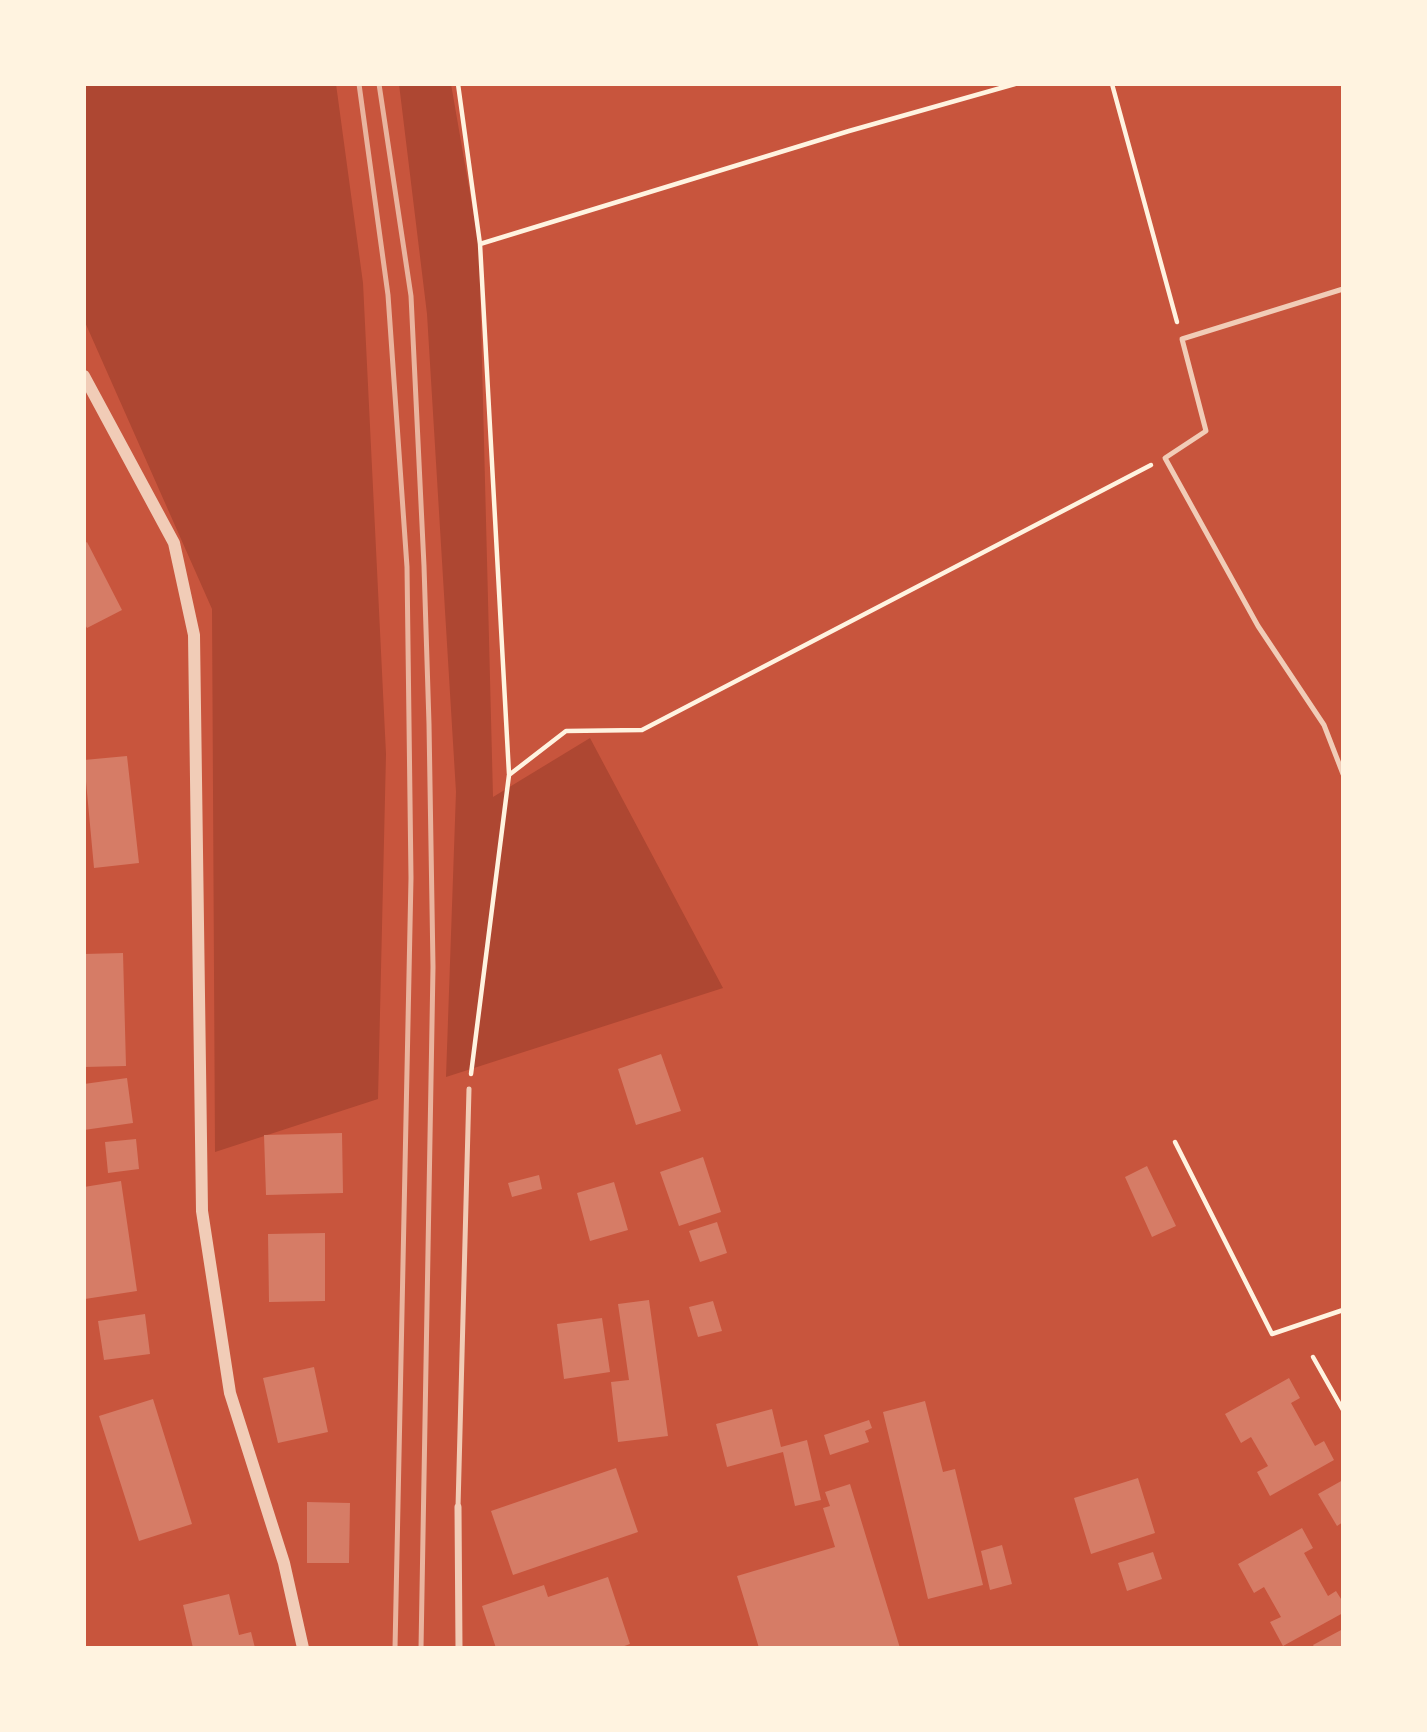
<!DOCTYPE html>
<style>
body{margin:0}
#map{position:relative;width:1427px;height:1732px;overflow:hidden;background:#c8553d;font-family:Georgia,serif}
canvas{display:block}
.frame{position:absolute;inset:0;border:86px solid #fff3e0;pointer-events:none}
</style>
<div id="map">
<canvas width="1427" height="1732"></canvas>
<div class="frame"></div>
</div>
<script>
const ctx = document.querySelector('canvas').getContext('2d');
ctx.lineJoin = 'round';
function fill(path, color) {
  ctx.fillStyle = color;
  ctx.fill(path, 'evenodd');
}
function toPath(rows) {
  const path = new Path2D();
  for (const r of rows) {
    path.moveTo(r[0], r[1]);
    for (let i = 2; i < r.length; i += 2) path.lineTo(r[i], r[i + 1]);
  }
  return path;
}
function trace(path, color, width, dash) {
  ctx.strokeStyle = color;
  ctx.lineWidth = width;
  ctx.lineCap = dash ? 'butt' : 'round';
  ctx.setLineDash(dash || []);
  ctx.stroke(path);
}
const green = toPath([
 [89,84,336,84,363,283,386,754,378,1099,215,1152,212,609,84,320,84,87],
 [399,84,451,84,479,245,493,797,590,738,723,988,446,1077,456,792,427,314]
]);
const building = toPath([
 [87,542,122,610,87,628,84,623,84,544],
 [127,756,139,863,94,868,84,760],
 [123,953,126,1066,84,1067,84,954],
 [661,1054,681,1111,636,1125,618,1069],
 [127,1078,133,1123,84,1130,84,1084],
 [342,1133,343,1193,266,1195,264,1135],
 [136,1139,139,1169,108,1173,105,1142],
 [703,1157,721,1212,679,1226,660,1172],
 [1147,1166,1176,1226,1152,1237,1125,1177],
 [539,1175,542,1189,512,1197,508,1183],
 [121,1181,137,1291,85,1299,84,1187],
 [614,1182,628,1230,590,1241,577,1193],
 [717,1222,727,1253,700,1262,689,1231],
 [325,1233,325,1301,269,1302,268,1234],
 [649,1300,668,1436,618,1442,611,1382,629,1380,618,1304],
 [713,1301,722,1331,698,1337,689,1307],
 [145,1314,150,1354,104,1360,98,1321],
 [602,1318,610,1372,564,1379,557,1324],
 [314,1367,328,1432,278,1443,263,1378],
 [1289,1378,1300,1398,1291,1403,1315,1446,1324,1441,1334,1460,1270,1496,1257,1472,1268,1466,1251,1437,1241,1443,1225,1414],
 [153,1399,192,1524,139,1541,99,1416],
 [925,1401,943,1472,955,1469,983,1585,928,1599,883,1412],
 [772,1409,781,1447,807,1440,821,1500,795,1506,783,1452,727,1467,716,1424],
 [869,1420,872,1428,865,1431,869,1442,830,1455,824,1435],
 [616,1468,638,1532,513,1575,491,1511],
 [1138,1478,1155,1533,1091,1554,1074,1498],
 [1343,1480,1343,1522,1337,1526,1318,1494],
 [850,1484,900,1648,759,1648,737,1576,835,1547,823,1508,830,1506,825,1492],
 [307,1502,350,1503,349,1563,307,1563],
 [1302,1528,1313,1548,1304,1553,1328,1596,1336,1591,1343,1602,1343,1613,1283,1646,1270,1622,1281,1617,1264,1587,1254,1593,1238,1564],
 [1002,1545,1012,1584,990,1590,981,1551],
 [1153,1552,1162,1579,1127,1591,1118,1563],
 [608,1577,630,1644,619,1648,496,1648,482,1606,544,1585,548,1597],
 [229,1594,239,1635,251,1632,255,1648,193,1648,183,1605],
 [1343,1629,1343,1648,1315,1648,1313,1645]
]);
const path = toPath([
 [458,84,480,244,509,774],
 [1112,84,1177,322],
 [480,244,849,131,1015,84],
 [471,1074,509,775,566,731,642,730,1151,465],
 [1175,1142,1272,1334,1343,1310],
 [1313,1357,1343,1410]
]);
const service = toPath([
 [1343,289,1182,339,1206,431,1165,458,1258,626,1324,725,1343,774],
 [458,1507,469,1089]
]);
const minor = toPath([
 [458,1507,459,1648]
]);
const tertiary = toPath([
 [84,376,174,543,194,635,202,1211,230,1393,284,1563,303,1648]
]);
const rail = toPath([
 [359,84,388,295,407,567,411,878,395,1648],
 [379,84,411,296,424,566,429,724,433,967,421,1648]
]);
fill(green, '#ae4732');
fill(building, '#d67c66');
trace(path, '#fff3e0', 4.5);
trace(service, '#f1ccb7', 5);
trace(minor, '#f1ccb7', 7);
trace(tertiary, '#f1ccb7', 12);
trace(rail, '#e9b49f', 5);
</script>
